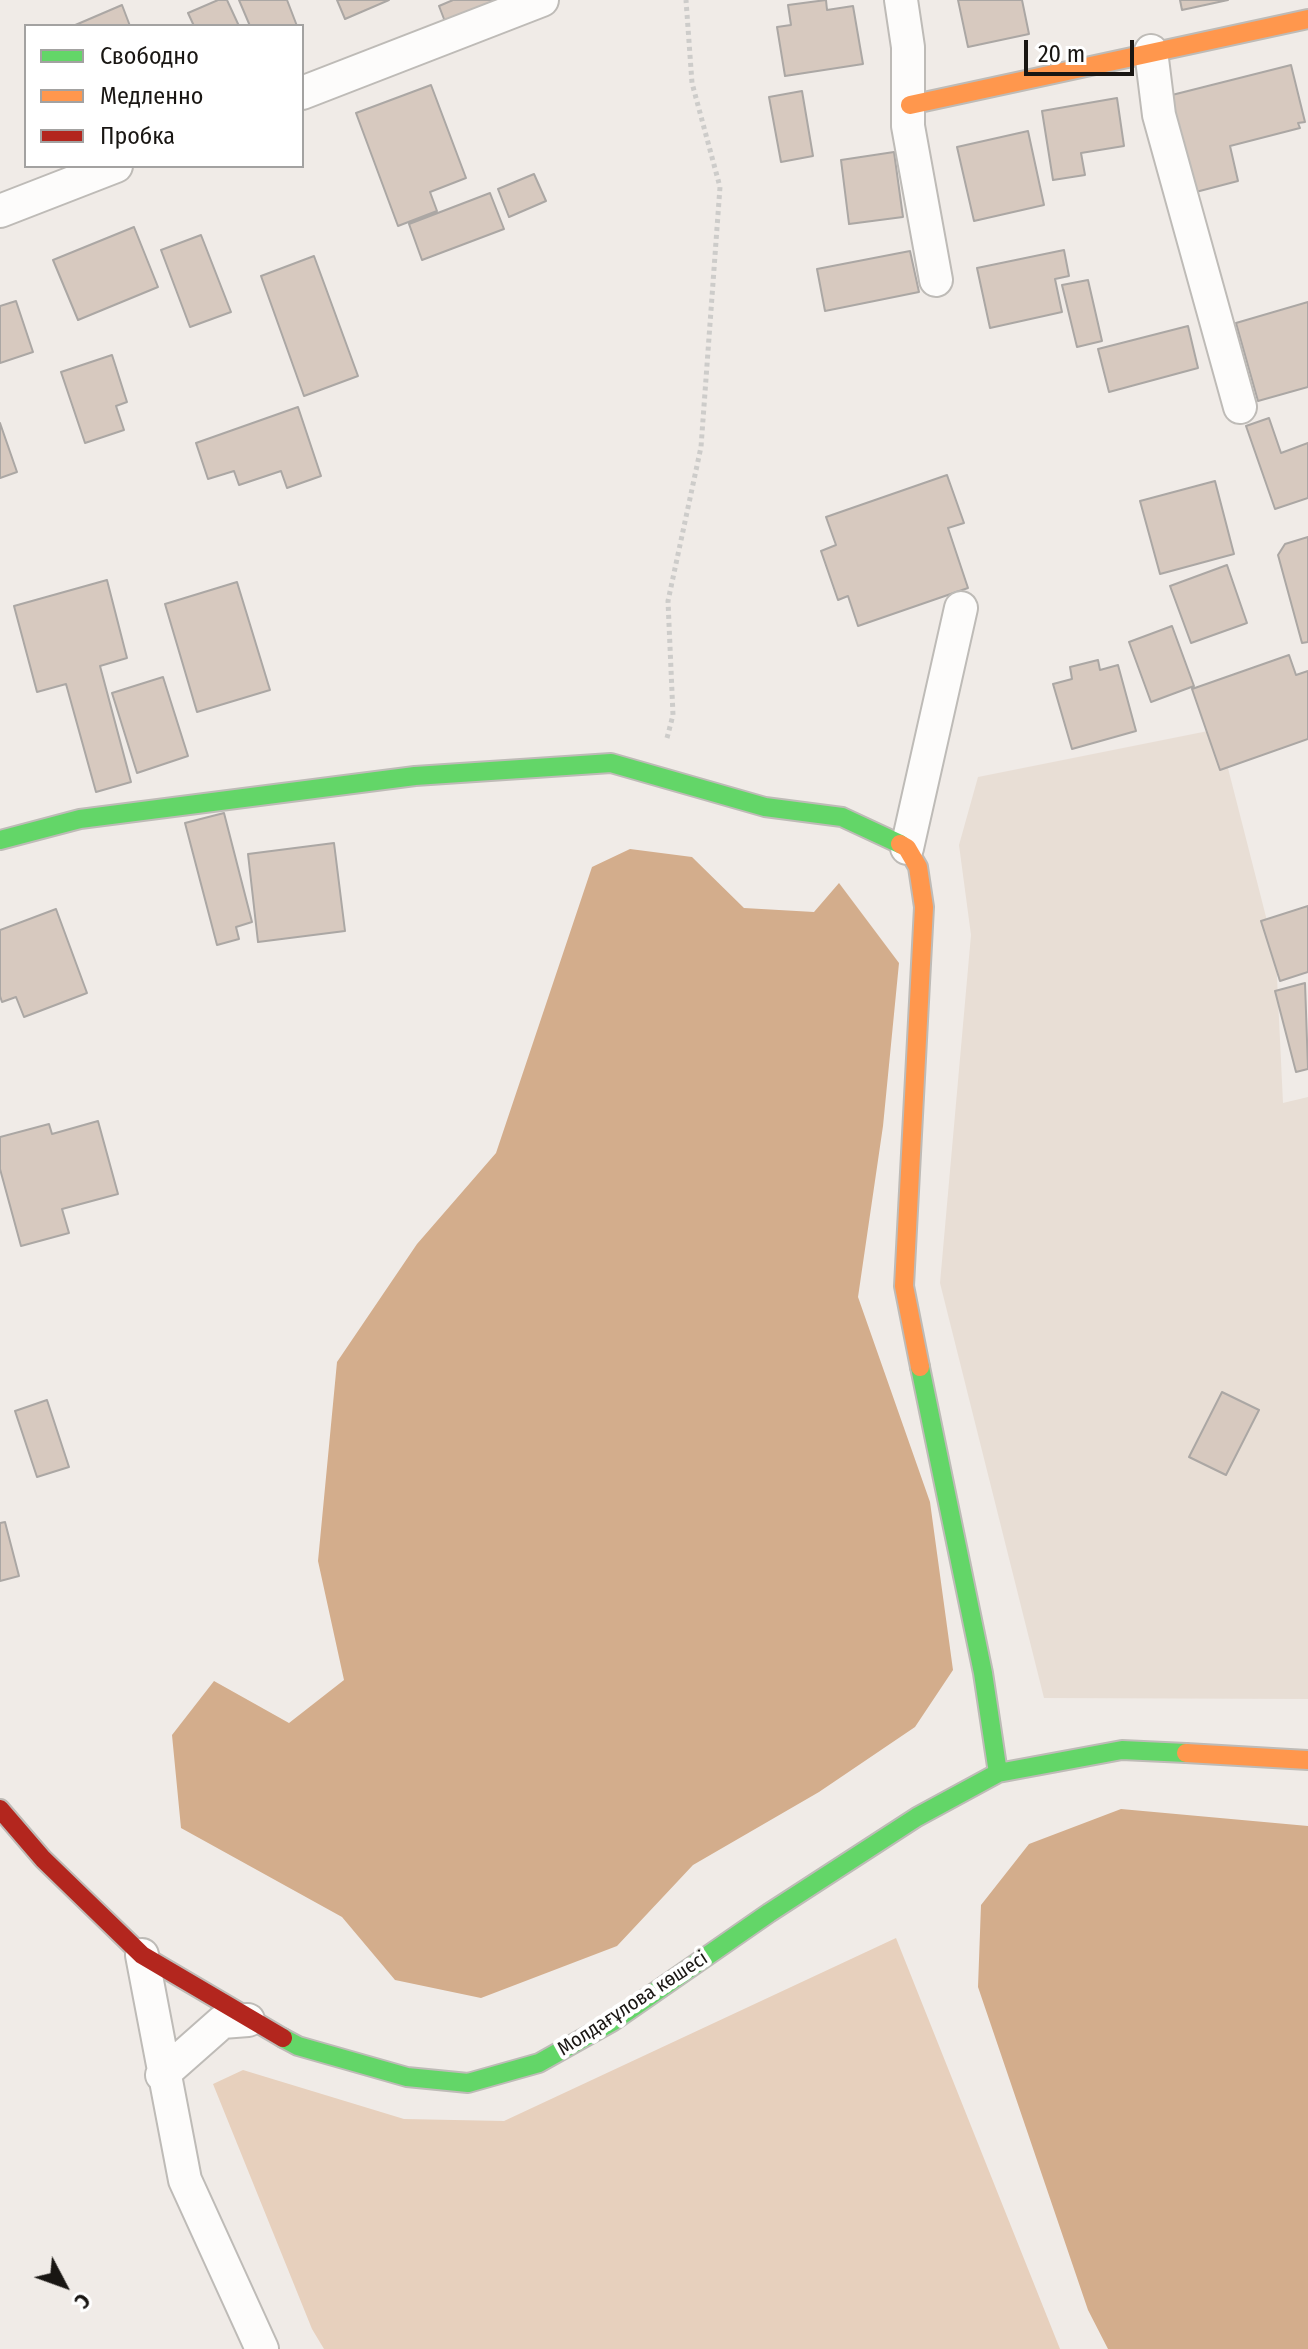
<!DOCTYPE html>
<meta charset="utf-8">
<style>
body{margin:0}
#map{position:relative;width:1308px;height:2349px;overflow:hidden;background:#f0ebe7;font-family:"Fira Sans Condensed",sans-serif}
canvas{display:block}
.legend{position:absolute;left:24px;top:24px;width:280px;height:144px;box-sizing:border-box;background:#fff;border:2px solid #a3a2a1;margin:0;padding:10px 14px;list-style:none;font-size:24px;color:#191613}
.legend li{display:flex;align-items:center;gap:16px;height:40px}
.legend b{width:40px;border:2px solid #a3a2a1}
.north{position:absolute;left:24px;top:2245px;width:80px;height:80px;-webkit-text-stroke:6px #fff;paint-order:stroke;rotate:131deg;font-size:22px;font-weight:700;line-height:32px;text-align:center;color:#191613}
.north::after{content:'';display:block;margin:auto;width:28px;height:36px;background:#191613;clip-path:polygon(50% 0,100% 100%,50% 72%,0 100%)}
.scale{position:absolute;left:1024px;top:40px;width:110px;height:36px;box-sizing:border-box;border:4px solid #191613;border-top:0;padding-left:10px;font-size:24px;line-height:28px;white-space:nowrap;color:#191613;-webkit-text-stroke:6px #fff;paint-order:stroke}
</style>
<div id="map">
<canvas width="1308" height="2349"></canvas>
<ul class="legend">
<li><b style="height:10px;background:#63d668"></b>Свободно</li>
<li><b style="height:10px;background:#ff974d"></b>Медленно</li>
<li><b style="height:10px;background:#b3261e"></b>Пробка</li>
</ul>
<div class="north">С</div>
<div class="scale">20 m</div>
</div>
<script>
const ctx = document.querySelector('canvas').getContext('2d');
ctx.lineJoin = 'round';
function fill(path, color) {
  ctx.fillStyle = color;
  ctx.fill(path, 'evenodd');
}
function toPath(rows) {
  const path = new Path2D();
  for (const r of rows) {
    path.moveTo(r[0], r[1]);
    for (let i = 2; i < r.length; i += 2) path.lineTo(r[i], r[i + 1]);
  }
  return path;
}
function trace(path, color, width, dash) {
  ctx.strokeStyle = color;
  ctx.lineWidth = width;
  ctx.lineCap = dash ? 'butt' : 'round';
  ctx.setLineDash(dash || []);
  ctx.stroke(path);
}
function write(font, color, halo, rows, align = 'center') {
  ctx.font = font + ' "Fira Sans Condensed",sans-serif';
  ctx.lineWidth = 8;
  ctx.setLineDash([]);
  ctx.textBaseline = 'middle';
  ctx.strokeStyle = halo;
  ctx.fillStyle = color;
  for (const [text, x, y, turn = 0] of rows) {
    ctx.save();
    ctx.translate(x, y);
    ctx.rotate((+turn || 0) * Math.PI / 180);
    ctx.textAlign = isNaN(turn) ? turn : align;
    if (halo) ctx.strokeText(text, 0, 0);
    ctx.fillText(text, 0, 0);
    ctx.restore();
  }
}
const built = toPath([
 [1218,729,1276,956,1283,1103,1308,1097,1308,1699,1044,1698,940,1283,971,935,959,845,978,777]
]);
const green = toPath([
 [896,1938,1060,2349,324,2349,312,2329,213,2084,243,2070,404,2119,504,2121]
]);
const water = toPath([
 [630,849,692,857,744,908,814,912,839,883,899,963,883,1126,858,1297,930,1502,953,1670,915,1727,819,1792,693,1865,617,1946,481,1998,395,1980,342,1917,181,1828,172,1735,214,1681,289,1723,344,1680,318,1561,337,1362,417,1244,496,1153,592,867],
 [1121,1809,1308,1826,1308,2349,1108,2349,1088,2310,978,1987,981,1905,1029,1844]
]);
const building = toPath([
 [218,0,227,0,239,26,194,26,188,13,218,0],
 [239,0,287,0,297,26,250,26,239,0],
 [337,0,389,0,345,19,337,0],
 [453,0,515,0,449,32,439,6,453,0],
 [826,0,827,10,853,6,863,64,785,76,777,27,791,25,788,5,826,0],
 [958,0,1022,0,1029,34,968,47,958,0],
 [1180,0,1228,0,1182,10,1180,0],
 [122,5,130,26,73,26,122,5],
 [1291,65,1305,122,1298,123,1300,128,1230,146,1238,181,1192,193,1168,96,1291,65],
 [431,85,466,178,430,192,437,211,398,226,356,113,431,85],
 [802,91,813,156,781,162,769,97,802,91],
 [1117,98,1124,146,1081,153,1085,175,1053,180,1042,111,1117,98],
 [1028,131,1044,205,974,221,957,147,1028,131],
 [894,152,903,217,849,224,841,160,894,152],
 [534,174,546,201,509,217,498,189,534,174],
 [490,193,504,229,422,260,409,224,490,193],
 [134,227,158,287,78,320,53,260,134,227],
 [201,235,231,312,190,327,161,250,201,235],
 [1064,250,1069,276,1055,279,1062,312,990,328,977,268,1064,250],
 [910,251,919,292,825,311,817,269,910,251],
 [314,256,358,376,304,396,261,276,314,256],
 [1088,280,1102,341,1077,347,1062,285,1088,280],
 [16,301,33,352,0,363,0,306,16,301],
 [1308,302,1308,387,1258,401,1236,323,1308,302],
 [1188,326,1198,368,1109,392,1098,349,1188,326],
 [112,355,127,402,116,406,124,430,85,443,61,372,112,355],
 [298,407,321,476,287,488,281,471,239,485,234,471,208,479,196,443,298,407],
 [1269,418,1281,453,1308,443,1308,498,1275,509,1246,426,1269,418],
 [0,423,17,472,0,478,0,423],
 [947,475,964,523,948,528,968,588,858,626,848,596,838,600,821,551,836,545,826,517,947,475],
 [1215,481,1234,554,1160,574,1140,501,1215,481],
 [1308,537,1308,642,1302,643,1278,555,1285,544,1308,537],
 [1227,565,1247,623,1191,643,1170,586,1227,565],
 [107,580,127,658,100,666,131,782,96,792,66,684,37,692,14,606,107,580],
 [237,582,270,690,197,712,165,604,237,582],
 [1172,626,1194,686,1151,702,1129,642,1172,626],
 [1289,655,1296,675,1308,671,1308,739,1220,770,1192,689,1289,655],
 [1098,660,1100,670,1118,665,1136,731,1072,749,1053,684,1072,679,1070,667,1098,660],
 [163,677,188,756,137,773,112,693,163,677],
 [224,813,252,922,236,927,239,939,217,945,185,823,224,813],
 [334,843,345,931,258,942,248,854,334,843],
 [1308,906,1308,972,1280,981,1261,921,1308,906],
 [56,909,87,993,24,1017,16,997,2,1002,0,996,0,930,56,909],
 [1305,983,1308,1069,1296,1072,1275,991,1305,983],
 [98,1121,118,1194,62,1209,69,1233,21,1246,0,1169,0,1137,49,1124,52,1134,98,1121],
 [1222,1392,1259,1410,1226,1475,1189,1457,1222,1392],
 [47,1400,69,1467,37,1477,15,1411,47,1400],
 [5,1522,19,1576,0,1581,0,1523,5,1522]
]);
const path = toPath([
 [667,738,673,715,668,601,701,447,720,187,692,83,686,0]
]);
const street = toPath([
 [901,0,908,47,908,126,936,280],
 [1151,51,1159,115,1240,407],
 [302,93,542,0],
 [0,211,116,166],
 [907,848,961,608],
 [142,1955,185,2180,262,2349],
 [162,2075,222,2022,248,2020]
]);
const fast = toPath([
 [0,840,80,819,415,776,611,763,765,807,842,817,900,844],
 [920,1367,983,1673,998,1773],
 [283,2038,298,2046,407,2077,468,2083,539,2063,612,2022,769,1913,917,1817,998,1773,1122,1750,1186,1753]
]);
const slow = toPath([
 [910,105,1308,19],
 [900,844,907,848,918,867,924,907,904,1286,920,1367],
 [1186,1753,1308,1760]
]);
const jam = toPath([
 [0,1809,43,1859,142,1955,283,2038]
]);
const streetNames = [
 ["Молдағұлова көшесі",633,2004,-33]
];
fill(built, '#e8ded5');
fill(green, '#e7d0bd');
fill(water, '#d3ad8c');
fill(building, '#d7c9bf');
trace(building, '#aba7a4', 2);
trace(street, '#bebbb7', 36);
trace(fast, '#bebbb7', 22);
trace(slow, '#bebbb7', 22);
trace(jam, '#bebbb7', 22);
trace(path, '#cdccca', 5, [4, 4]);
trace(street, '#fdfcfb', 32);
trace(fast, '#63d668', 18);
trace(slow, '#ff974d', 18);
trace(jam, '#b3261e', 18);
write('20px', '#191613', '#fff', streetNames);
</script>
